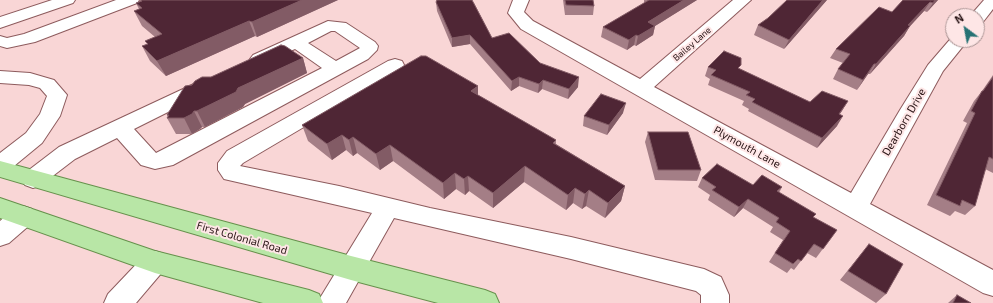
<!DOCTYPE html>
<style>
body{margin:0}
#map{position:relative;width:993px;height:303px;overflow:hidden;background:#f9d6d6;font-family:"Exo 2",sans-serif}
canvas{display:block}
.north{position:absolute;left:945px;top:8px;width:40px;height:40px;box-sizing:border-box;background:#fee6e6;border:1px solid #a89292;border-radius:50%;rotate:328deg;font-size:11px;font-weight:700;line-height:16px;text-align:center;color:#281415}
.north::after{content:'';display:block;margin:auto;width:14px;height:18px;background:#277274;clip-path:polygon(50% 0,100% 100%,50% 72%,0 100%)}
</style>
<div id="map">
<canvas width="993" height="303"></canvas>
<div class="north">N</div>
</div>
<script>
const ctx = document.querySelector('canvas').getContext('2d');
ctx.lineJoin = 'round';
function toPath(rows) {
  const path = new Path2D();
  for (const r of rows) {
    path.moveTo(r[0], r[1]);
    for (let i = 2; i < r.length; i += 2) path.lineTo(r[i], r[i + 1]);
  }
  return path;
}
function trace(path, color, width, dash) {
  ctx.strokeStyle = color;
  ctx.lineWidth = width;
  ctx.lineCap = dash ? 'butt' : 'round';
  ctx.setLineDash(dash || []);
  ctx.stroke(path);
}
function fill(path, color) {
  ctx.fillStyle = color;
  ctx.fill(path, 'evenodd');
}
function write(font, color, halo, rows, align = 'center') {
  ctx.font = font + ' "Exo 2",sans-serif';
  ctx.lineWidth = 4;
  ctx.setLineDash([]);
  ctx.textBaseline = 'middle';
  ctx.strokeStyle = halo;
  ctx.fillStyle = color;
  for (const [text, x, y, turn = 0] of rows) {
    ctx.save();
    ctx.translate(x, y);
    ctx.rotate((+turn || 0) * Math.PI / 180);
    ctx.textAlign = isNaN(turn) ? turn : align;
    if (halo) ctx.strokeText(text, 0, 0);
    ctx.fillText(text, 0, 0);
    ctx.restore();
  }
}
const minor = toPath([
 [52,0,75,0,73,3,0,28,0,17,52,0],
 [116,0,139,0,137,3,35,42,7,48,0,46,0,36,7,38,24,34,116,0],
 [513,0,529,0,524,12,533,21,640,79,733,0,751,0,654,87,851,193,900,110,928,65,953,36,953,40,968,40,943,71,870,204,993,270,993,296,983,293,521,29,508,13,513,0],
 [984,0,993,0,993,9,983,22,977,23,977,16,970,16,984,0],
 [328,21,346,23,375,42,378,46,377,50,368,59,173,165,155,169,141,165,117,138,75,159,41,185,33,188,25,185,21,179,25,173,59,147,196,83,203,81,210,83,213,87,210,91,134,129,156,153,322,68,295,49,259,64,253,63,250,59,253,55,328,21],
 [331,31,335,31,360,48,336,61,308,43,331,31],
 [395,59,402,61,404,65,402,69,243,163,240,166,339,186,430,208,571,237,704,269,721,277,729,295,729,303,701,303,701,295,696,291,571,259,394,218,346,303,317,303,372,213,224,179,218,170,218,163,227,151,388,61,395,59],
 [0,71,30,73,54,80,67,95,60,116,42,143,8,171,0,173,0,153,26,133,40,114,47,96,40,88,29,85,0,83,0,71],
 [23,206,32,209,35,216,32,223,9,243,0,246,0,221,14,209,23,206],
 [155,251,164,254,168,262,164,270,136,303,104,303,108,294,146,254,155,251]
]);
const major = toPath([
 [0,161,351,256,485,290,495,294,499,303,438,303,351,280,0,177,0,161],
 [0,198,155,251,309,290,319,294,323,303,263,303,155,273,0,218,0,198]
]);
const wall = toPath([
 [140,0,338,0,257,37,255,36,166,76,150,61,142,46,147,44,145,41,155,37,142,26,134,11,139,9,136,3,140,1],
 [563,0,593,0,594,6,593,15,565,15],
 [644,0,697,0,655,26,653,35,636,46,634,45,627,50,601,37,603,27,645,3,644,2],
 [827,0,784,49,754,35,758,25],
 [903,0,938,0,927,12,924,11,910,26,904,36,870,74,868,74,857,90,833,79,838,69,843,63,830,58,836,49,892,12],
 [436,2,474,3,492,38,540,63,578,87,568,99,542,89,538,93,519,86,511,91,470,44,452,47,437,11],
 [303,58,307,73,245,104,243,107,205,127,202,127,200,129,192,134,176,134,167,118,168,117,167,115,211,77],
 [708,67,739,69,810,102,848,101,839,114,837,126,817,148,748,111,749,109,742,105,744,101,708,85,710,79,705,76],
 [993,75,993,173,985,169,975,206,965,215,955,211,950,216,927,205,967,123,963,121,974,101,982,91],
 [478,95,556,140,556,144,625,186,621,201,605,218,586,206,582,209,573,203,566,210,524,182,493,208,469,191,465,195,456,189,444,199,393,161,380,170,357,153,353,156,346,150,332,160,308,141,302,125],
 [623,113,607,135,583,126,584,116],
 [648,132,701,170,697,181,655,180,645,142],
 [702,178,753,185,782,187,779,193,813,217,837,230,816,258,807,253,794,270,791,268,787,273,769,262,783,240,770,232,773,227,743,208,734,217,708,200,710,195,698,187],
 [861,254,886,294,876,303,840,280],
 [957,295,971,303,948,303]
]);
const shadedWall = toPath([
 [302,0,338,0,257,37,252,22],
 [684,0,697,0,655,26,653,35,636,46,638,36,648,22],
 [823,0,827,0,784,49,789,40],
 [935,0,938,0,927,12],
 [930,2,924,11,902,35,908,25],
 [249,21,255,36,166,76,157,61],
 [910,26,904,36,870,74,876,64],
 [470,35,470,44,452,47,452,38],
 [636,35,634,45,627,50,629,40],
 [303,58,307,73,245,104,243,107,205,127,197,111,238,88],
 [874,64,868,74,857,90,863,80],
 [519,77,519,86,511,91,512,81],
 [579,77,578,87,568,99,569,89],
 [543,80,542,89,538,93,539,84],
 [478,86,478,102,471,91],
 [848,101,842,111,833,124,839,114],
 [626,103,623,113,607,135,609,125],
 [194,111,202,127,200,129,192,134,184,118],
 [843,116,837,126,817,148,822,138],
 [342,135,346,150,332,160,327,144],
 [353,137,357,153,353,156,349,140],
 [390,145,393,161,380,170,376,154],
 [525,166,524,182,493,208,493,193],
 [455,173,456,189,444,199,443,183],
 [468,176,469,191,465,195,464,179],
 [625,186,621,201,605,218,608,203],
 [575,188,573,203,566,210,568,195],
 [589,190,586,206,582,209,585,194],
 [748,199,743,208,734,217,739,207]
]);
const building = toPath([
 [141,0,302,0,252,22,249,21,157,61,142,46,148,44,145,41,162,34,134,11,142,8,136,3,142,1,141,0],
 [437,0,472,0,492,38,509,33,540,63,579,77,569,89,543,80,539,84,519,77,512,81,470,35,452,38,436,2,437,0],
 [565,0,593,0,594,6,566,5,565,0],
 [649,0,684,0,648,22,655,26,638,36,636,35,629,40,603,27,649,0],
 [787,0,823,0,789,40,758,25,768,18,787,0],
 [903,0,935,0,933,3,930,2,908,25,910,26,876,64,874,64,863,80,838,69,850,54,836,49,879,7,892,12,903,0],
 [281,45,285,46,303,58,238,88,236,92,197,111,194,111,192,114,184,118,167,118,169,115,167,115,185,86,192,85,195,81,202,77,211,77,281,45],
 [724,51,741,58,741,65,738,68,810,102,822,91,848,101,839,114,843,116,822,138,752,102,755,99,746,95,750,92,711,75,716,70,708,67,724,51],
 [421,56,426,56,478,86,471,91,556,140,553,143,625,186,608,203,589,190,585,194,575,188,568,195,525,166,493,193,468,176,464,179,455,173,443,183,390,145,376,154,353,137,349,140,342,135,327,144,302,125,421,56],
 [993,77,993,159,989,157,975,206,962,200,960,206,936,195,975,113,971,111,982,91,983,91,993,77],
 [601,94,626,103,609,125,584,116,601,94],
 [648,132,688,132,701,170,658,170,648,132],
 [717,164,753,185,762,175,782,187,777,191,816,214,813,217,837,230,823,249,814,244,801,261,798,259,793,264,775,253,790,231,776,222,779,218,748,199,739,207,712,190,716,187,702,178,717,164],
 [869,244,903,264,886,294,848,271,869,244],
 [957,295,971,303,953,303,957,295]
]);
const farStreetnames = [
 ["Bailey Lane",692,44,-41]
];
const streetNames = [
 ["Dearborn Drive",904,122,-60],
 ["Plymouth Lane",747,147,29],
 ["First Colonial Road",242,238,16]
];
trace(minor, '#8d5b5d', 2);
trace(major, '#66914c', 2);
fill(minor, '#fff');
fill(major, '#b8e6a6');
fill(wall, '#a47e86');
fill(shadedWall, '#825b65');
fill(building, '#4f2635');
trace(building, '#825b65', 1);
write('9px', '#281415', '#fee6e6', farStreetnames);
write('11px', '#281415', '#fee6e6', streetNames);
</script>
